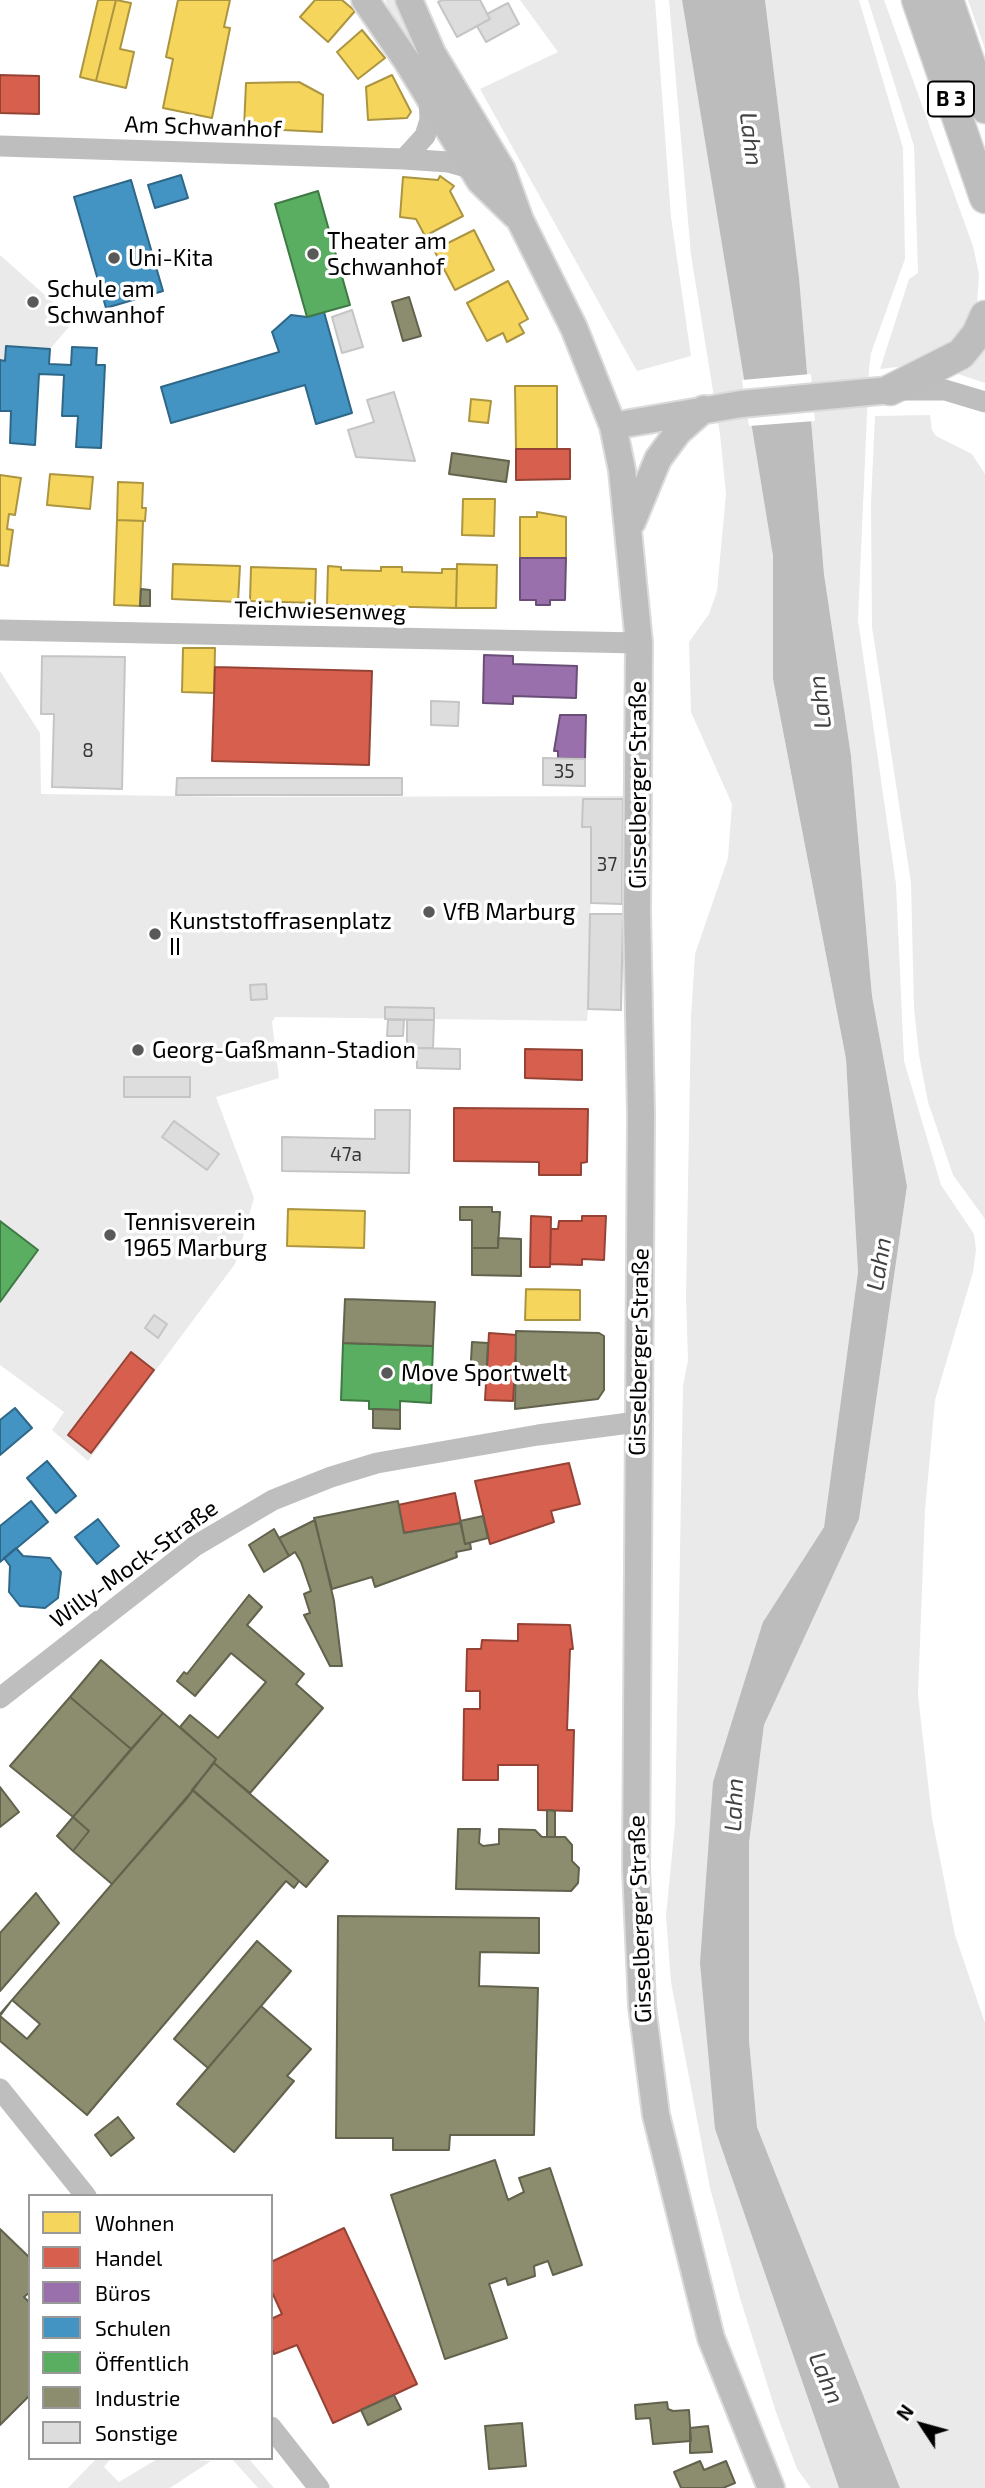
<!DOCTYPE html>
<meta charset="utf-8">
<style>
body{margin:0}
#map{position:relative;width:985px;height:2488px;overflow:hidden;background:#fff;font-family:"Exo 2",sans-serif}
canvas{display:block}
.legend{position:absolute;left:28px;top:2194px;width:245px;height:266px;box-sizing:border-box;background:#fff;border:2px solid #999;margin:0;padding:9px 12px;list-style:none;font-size:21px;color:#000}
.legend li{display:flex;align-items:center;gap:14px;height:35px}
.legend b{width:35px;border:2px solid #999}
.north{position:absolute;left:887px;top:2390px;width:70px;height:70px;-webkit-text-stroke:5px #fff;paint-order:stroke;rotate:306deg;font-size:19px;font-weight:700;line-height:28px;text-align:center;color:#000}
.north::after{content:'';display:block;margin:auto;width:24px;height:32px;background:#000;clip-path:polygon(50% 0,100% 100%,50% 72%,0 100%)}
</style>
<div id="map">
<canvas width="985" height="2488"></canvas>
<ul class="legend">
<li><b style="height:19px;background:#f6d55c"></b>Wohnen</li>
<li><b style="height:19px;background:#d6604d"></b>Handel</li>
<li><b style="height:19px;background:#9970ab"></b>Büros</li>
<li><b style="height:19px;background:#4393c3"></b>Schulen</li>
<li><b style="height:19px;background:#5aae61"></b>Öffentlich</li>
<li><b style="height:19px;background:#8c8c6e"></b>Industrie</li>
<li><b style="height:19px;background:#ddd"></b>Sonstige</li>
</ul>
<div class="north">N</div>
</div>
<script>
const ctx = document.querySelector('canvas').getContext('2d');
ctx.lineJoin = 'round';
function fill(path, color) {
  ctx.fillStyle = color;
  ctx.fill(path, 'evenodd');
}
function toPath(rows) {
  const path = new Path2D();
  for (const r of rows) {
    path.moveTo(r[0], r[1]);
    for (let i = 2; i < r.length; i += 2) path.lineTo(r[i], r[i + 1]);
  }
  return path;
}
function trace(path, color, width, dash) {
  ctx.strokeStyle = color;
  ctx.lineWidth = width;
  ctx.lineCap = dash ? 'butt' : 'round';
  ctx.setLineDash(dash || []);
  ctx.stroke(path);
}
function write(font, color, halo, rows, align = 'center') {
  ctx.font = font + ' "Exo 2",sans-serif';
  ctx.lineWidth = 7;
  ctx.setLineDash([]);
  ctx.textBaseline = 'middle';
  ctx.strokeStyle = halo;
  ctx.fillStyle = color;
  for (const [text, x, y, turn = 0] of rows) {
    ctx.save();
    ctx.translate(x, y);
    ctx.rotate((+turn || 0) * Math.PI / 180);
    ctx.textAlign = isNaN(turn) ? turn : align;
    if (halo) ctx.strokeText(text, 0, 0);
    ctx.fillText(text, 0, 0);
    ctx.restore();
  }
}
const green = toPath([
 [385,0,397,0,468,129,397,30],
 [520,0,655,0,671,217,691,356,637,371,480,89,558,52],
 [669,0,682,0,729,281,773,556,773,679,846,1059,858,1272,824,1527,763,1622,715,2129,839,2488,811,2488,797,2469,776,2412,740,2298,710,2188,671,1982,666,1916,675,1824,683,1386,688,1360,686,1297,691,1017,695,954,728,858,732,804,691,712,689,642,709,614,717,591,726,494,720,434,691,255],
 [765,0,859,0,903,148,905,259,871,353,869,368,858,620,896,884,904,1061,941,1185,974,1234,976,1250,973,1272,935,1400,925,1510,918,1695,932,1818,955,1935,985,2023,985,2488,900,2488,757,2127,749,2040,749,1843,764,1725,859,1519,907,1186,872,996,851,756,824,574,799,277],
 [868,0,884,0,973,246,979,274,977,305,961,336,944,351,914,365,880,369,909,279,918,273,914,146],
 [968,0,985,0,985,49],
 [0,255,74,321,50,349,6,347,5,361,0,360],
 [985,338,985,383,952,372],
 [930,415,932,430,936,436,972,454,985,474,985,1219,953,1175,928,1102,919,1055,914,1007,911,883,872,627,871,503,875,416],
 [0,671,40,733,41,794,241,797,624,796,622,904,591,903,590,913,623,914,621,1010,588,1009,587,1021,275,1017,272,1022,279,1078,216,1097,254,1198,235,1264,88,1461,52,1430,64,1412,0,1365],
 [97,2458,111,2458,104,2467,119,2482,159,2458,211,2461,170,2488,68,2488],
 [231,2458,248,2458,274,2488,258,2488]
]);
const water = toPath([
 [682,0,765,0,799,277,824,574,851,756,872,996,907,1186,859,1519,764,1725,749,1843,749,2040,757,2127,900,2488,839,2488,715,2129,700,1963,713,1782,763,1622,824,1527,858,1272,846,1059,773,679,773,556]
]);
const pier = toPath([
 [811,374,815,421,749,426,742,380]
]);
const homes = toPath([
 [98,0,116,0,96,81,80,77,98,0],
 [116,0,131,3,120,49,134,52,126,88,96,81,116,0],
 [178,0,230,0,224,27,230,28,212,118,163,108,173,59,166,57,178,0],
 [315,0,342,0,355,11,328,42,300,17,315,0],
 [362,30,385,58,358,79,337,52,362,30],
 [392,75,411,112,407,118,368,120,366,87,392,75],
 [299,82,323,95,322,132,244,128,246,83,299,82],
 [440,176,454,186,450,191,463,216,425,236,416,219,400,217,403,177,438,180,440,176],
 [474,230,494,270,455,290,434,250,474,230],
 [508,281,528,319,519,324,524,333,507,342,503,333,487,341,467,303,508,281],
 [515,386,557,386,557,449,516,449,515,386],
 [471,399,491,401,488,423,469,421,471,399],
 [50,474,93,477,90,509,47,505,50,474],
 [0,475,21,478,15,515,9,514,7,529,13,530,8,566,0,565,0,475],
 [118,482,143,483,142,508,146,508,145,521,117,520,118,482],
 [463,499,495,499,494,536,462,535,463,499],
 [537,512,566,517,566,558,520,558,520,517,537,517,537,512],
 [117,520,143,521,140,606,114,605,117,520],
 [173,564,240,566,238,602,172,599,173,564],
 [457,564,497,565,496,608,456,608,457,564],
 [328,566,341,567,341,570,381,571,381,567,402,567,402,572,442,573,442,569,457,569,456,608,327,605,328,566],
 [251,567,316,569,315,603,250,601,251,567],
 [183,648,215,648,214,693,182,692,183,648],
 [288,1209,365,1211,364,1248,287,1246,288,1209],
 [526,1289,580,1290,580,1320,525,1320,526,1289]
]);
const shops = toPath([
 [0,75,39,76,39,114,0,113,0,75],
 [516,449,570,449,570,479,516,480,516,449],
 [215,667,372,671,369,765,212,761,215,667],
 [525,1049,582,1050,582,1080,525,1078,525,1049],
 [454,1108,588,1109,587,1162,581,1163,581,1175,539,1175,539,1162,454,1161,454,1108],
 [531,1216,551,1217,550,1267,530,1267,531,1216],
 [582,1216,606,1216,604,1260,582,1259,582,1265,550,1264,551,1229,558,1229,559,1221,582,1221,582,1216],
 [489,1333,517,1335,513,1401,485,1400,489,1333],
 [131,1352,154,1370,91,1453,68,1435,131,1352],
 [569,1463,580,1504,551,1511,554,1522,490,1544,475,1481,569,1463],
 [455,1493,461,1523,404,1533,398,1505,455,1493],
 [518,1624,570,1625,573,1649,570,1649,567,1730,574,1730,572,1811,538,1810,538,1765,498,1765,498,1780,463,1780,464,1709,480,1709,480,1691,466,1691,467,1649,481,1649,482,1640,518,1641,518,1624],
 [344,2228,417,2384,333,2423,297,2345,274,2354,271,2347,271,2319,282,2314,271,2290,271,2262,344,2228]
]);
const offices = toPath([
 [520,558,566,558,565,600,550,600,550,605,536,605,536,600,520,600,520,558],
 [484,655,513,656,513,664,577,666,576,698,513,696,513,704,483,703,484,655],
 [560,715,586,715,585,759,558,758,558,751,554,751,560,715]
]);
const schools = toPath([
 [181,175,188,198,155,208,148,185,181,175],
 [131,180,163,291,106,308,74,197,131,180],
 [324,312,352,413,316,424,305,385,171,423,161,387,279,352,272,332,291,315,307,317,324,312],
 [6,346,50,349,49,364,71,365,72,347,97,348,96,365,105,365,101,448,76,447,78,416,62,416,64,375,39,374,35,445,10,443,11,411,0,411,0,360,5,361,6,346],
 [15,1408,32,1428,0,1455,0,1420,15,1408],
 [47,1461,76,1496,56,1513,27,1478,47,1461],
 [31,1501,48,1522,0,1562,0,1526,31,1501],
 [98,1519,119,1546,97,1564,75,1537,98,1519],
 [16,1548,23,1556,50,1558,61,1572,58,1598,45,1608,20,1606,9,1592,10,1566,4,1558,16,1548]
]);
const public = toPath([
 [318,191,350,305,307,317,275,204,318,191],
 [0,1221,38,1250,0,1302,0,1221],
 [343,1343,433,1346,431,1403,400,1401,400,1410,369,1409,369,1401,341,1400,343,1343]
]);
const industry = toPath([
 [409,297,421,336,403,341,392,302,409,297],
 [452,453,509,461,506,482,449,474,452,453],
 [141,589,150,590,150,606,140,606,141,589],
 [460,1207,492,1207,492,1212,500,1212,498,1248,472,1248,472,1220,460,1220,460,1207],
 [498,1238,521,1239,521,1276,472,1275,472,1248,498,1248,498,1238],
 [345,1299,435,1302,433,1346,343,1343,345,1299],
 [516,1331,599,1333,604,1336,604,1390,598,1399,515,1409,516,1331],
 [472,1342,488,1343,486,1379,470,1378,472,1342],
 [373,1409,400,1410,400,1429,373,1428,373,1409],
 [398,1501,404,1533,461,1523,465,1544,470,1543,471,1549,456,1552,457,1557,375,1587,372,1577,332,1589,314,1518,398,1501],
 [483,1516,488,1538,465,1544,460,1521,483,1516],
 [315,1520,334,1601,342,1666,330,1666,304,1615,310,1613,304,1594,311,1591,301,1562,295,1552,289,1556,279,1538,315,1520],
 [274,1529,289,1556,264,1572,249,1545,274,1529],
 [249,1595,262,1607,247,1625,304,1674,296,1684,323,1708,250,1793,214,1763,216,1759,180,1727,190,1715,218,1738,266,1682,231,1653,195,1696,177,1681,184,1672,187,1674,249,1595],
 [101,1660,163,1713,131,1749,70,1697,101,1660],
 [70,1697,131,1749,73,1817,10,1766,70,1697],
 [163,1713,216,1759,188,1797,112,1884,73,1851,89,1831,73,1817,163,1713],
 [214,1763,328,1861,306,1887,192,1790,214,1763],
 [0,1787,19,1812,0,1827,0,1787],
 [193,1790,299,1881,294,1888,286,1881,87,2115,0,2041,0,2014,193,1790],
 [547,1810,555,1811,555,1837,547,1837,547,1810],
 [73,1817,89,1831,73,1851,57,1836,73,1817],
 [458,1829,480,1829,479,1843,483,1846,499,1844,499,1829,535,1830,542,1837,565,1837,572,1845,572,1861,579,1868,578,1883,571,1891,456,1889,458,1829],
 [36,1893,59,1923,0,1991,0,1933,36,1893],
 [338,1916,539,1918,539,1953,480,1952,479,1986,538,1988,534,2135,450,2135,449,2150,393,2150,393,2138,336,2138,338,1916],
 [257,1941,291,1971,208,2068,174,2039,257,1941],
 [12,2000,40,2024,27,2039,0,2016,12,2000],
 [261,2006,311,2049,287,2076,294,2081,234,2152,177,2104,261,2006],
 [118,2117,134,2138,111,2156,95,2135,118,2117],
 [495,2160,508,2200,524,2192,519,2178,550,2168,582,2265,553,2275,548,2261,534,2266,535,2276,508,2285,506,2278,489,2284,507,2338,445,2359,391,2195,495,2160],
 [0,2229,30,2258,30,2292,24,2297,30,2303,30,2395,0,2425,0,2229],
 [394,2395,401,2409,368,2425,361,2410,394,2395],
 [667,2402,668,2409,673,2411,689,2410,691,2441,653,2444,650,2418,636,2419,635,2405,667,2402],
 [522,2423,526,2466,489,2469,485,2426,522,2423],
 [708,2426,712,2452,690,2453,690,2428,708,2426],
 [700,2461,704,2470,726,2461,735,2483,723,2488,681,2488,674,2472,700,2461]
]);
const building = toPath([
 [442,0,480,0,490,19,457,37,438,2,442,0],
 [508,3,519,24,486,42,477,26,490,19,487,14,508,3],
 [352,310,363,347,342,353,332,317,352,310],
 [394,392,415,461,356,457,348,430,374,422,367,400,394,392],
 [42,656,125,657,122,789,52,787,54,714,41,714,42,656],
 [431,701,459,702,458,726,431,725,431,701],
 [543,758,585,759,585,786,543,785,543,758],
 [177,778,402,778,402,795,176,795,177,778],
 [583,799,623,799,622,904,591,903,591,827,582,827,583,799],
 [590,914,623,914,621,1010,588,1009,590,914],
 [266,984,267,999,251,1000,250,985,266,984],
 [385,1007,434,1008,434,1020,385,1019,385,1007],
 [388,1020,404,1020,403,1036,387,1036,388,1020],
 [407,1020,434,1020,433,1048,407,1048,407,1020],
 [417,1048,460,1049,460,1069,417,1068,417,1048],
 [124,1077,190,1077,190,1097,124,1097,124,1077],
 [375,1110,410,1110,409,1173,282,1171,282,1137,375,1139,375,1110],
 [174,1121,219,1154,207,1170,162,1137,174,1121],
 [154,1315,167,1324,158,1338,145,1328,154,1315]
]);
const minor = toPath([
 [0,146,404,159,448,162,473,169],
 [404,159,425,136,430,120,429,98],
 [898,390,945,390,985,402],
 [0,630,639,643],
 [0,1698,195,1546,273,1500,331,1477,377,1463,538,1435,637,1422],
 [0,2089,86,2196],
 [271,2427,319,2488]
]);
const major = toPath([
 [365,0,407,61,480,181,516,216],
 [409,0,432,53,502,170,520,220,574,328,613,426,622,470,639,643,637,911,641,1114,636,1868,642,2006,656,2115,711,2338,771,2488],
 [613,426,741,404,890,390],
 [632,522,658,459,678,432,704,409]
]);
const highway = toPath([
 [917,0,985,198],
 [948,0,985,108],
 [890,390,961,354,977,334,985,316]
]);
const markers = [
 [313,254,7,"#595959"],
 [114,258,7,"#595959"],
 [33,302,7,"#595959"],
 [429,912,7,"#595959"],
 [155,934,7,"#595959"],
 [138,1050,7,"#595959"],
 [110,1235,7,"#595959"],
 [387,1373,7,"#595959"]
];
const numberNames = [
 ["8",88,751],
 ["35",564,772],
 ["37",607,865],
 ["47a",346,1155]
];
const shields = [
 [951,99,46]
];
const shieldNames = [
 ["B 3",951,99]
];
const streetNames = [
 ["Am Schwanhof",203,127,2],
 ["Teichwiesenweg",320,611,1],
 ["Gisselberger Straße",638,785,-90],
 ["Gisselberger Straße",639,1352,-89],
 ["Willy-Mock-Straße",134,1564,-36],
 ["Gisselberger Straße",640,1919,-92]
];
const poiNames = [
 ["Theater am",327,241],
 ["Schwanhof",327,267],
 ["Uni-Kita",128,258],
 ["Schule am",47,289],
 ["Schwanhof",47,315],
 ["VfB Marburg",443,912],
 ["Kunststoffrasenplatz",169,921],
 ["II",169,947],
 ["Georg-Gaßmann-Stadion",152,1050],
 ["Tennisverein",124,1222],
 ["1965 Marburg",124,1248],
 ["Move Sportwelt",401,1373]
];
const waterNames = [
 ["Lahn",751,139,83],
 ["Lahn",820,702,-97],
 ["Lahn",879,1264,-81],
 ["Lahn",734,1805,-88],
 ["Lahn",826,2378,67]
];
fill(green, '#eaeaea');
fill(water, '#bcbcbc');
fill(pier, '#fff');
fill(homes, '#f6d55c');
trace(homes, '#ac9540', 2);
fill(shops, '#d6604d');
trace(shops, '#964336', 2);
fill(offices, '#9970ab');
trace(offices, '#6b4e78', 2);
fill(schools, '#4393c3');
trace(schools, '#2f6788', 2);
fill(public, '#5aae61');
trace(public, '#3f7a44', 2);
fill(industry, '#8c8c6e');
trace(industry, '#62624d', 2);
fill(building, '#ddd');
trace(building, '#c5c5c5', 2);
trace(major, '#dbdbdb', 30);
trace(highway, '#dbdbdb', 33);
trace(minor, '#bebebe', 21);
trace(major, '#bdbdbd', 26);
trace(highway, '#bdbdbd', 30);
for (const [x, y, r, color] of markers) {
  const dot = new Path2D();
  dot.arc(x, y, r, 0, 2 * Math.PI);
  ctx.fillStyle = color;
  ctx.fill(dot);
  trace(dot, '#fff', 2.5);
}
write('19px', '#373737', null, numberNames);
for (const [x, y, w] of shields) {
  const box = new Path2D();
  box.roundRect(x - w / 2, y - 17.5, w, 35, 5);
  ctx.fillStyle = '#fff';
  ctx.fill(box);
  trace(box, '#000', 2);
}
write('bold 21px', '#000', null, shieldNames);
write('23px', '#000', '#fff', streetNames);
write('23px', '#000', '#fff', poiNames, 'left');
write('italic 24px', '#414141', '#fff', waterNames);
</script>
